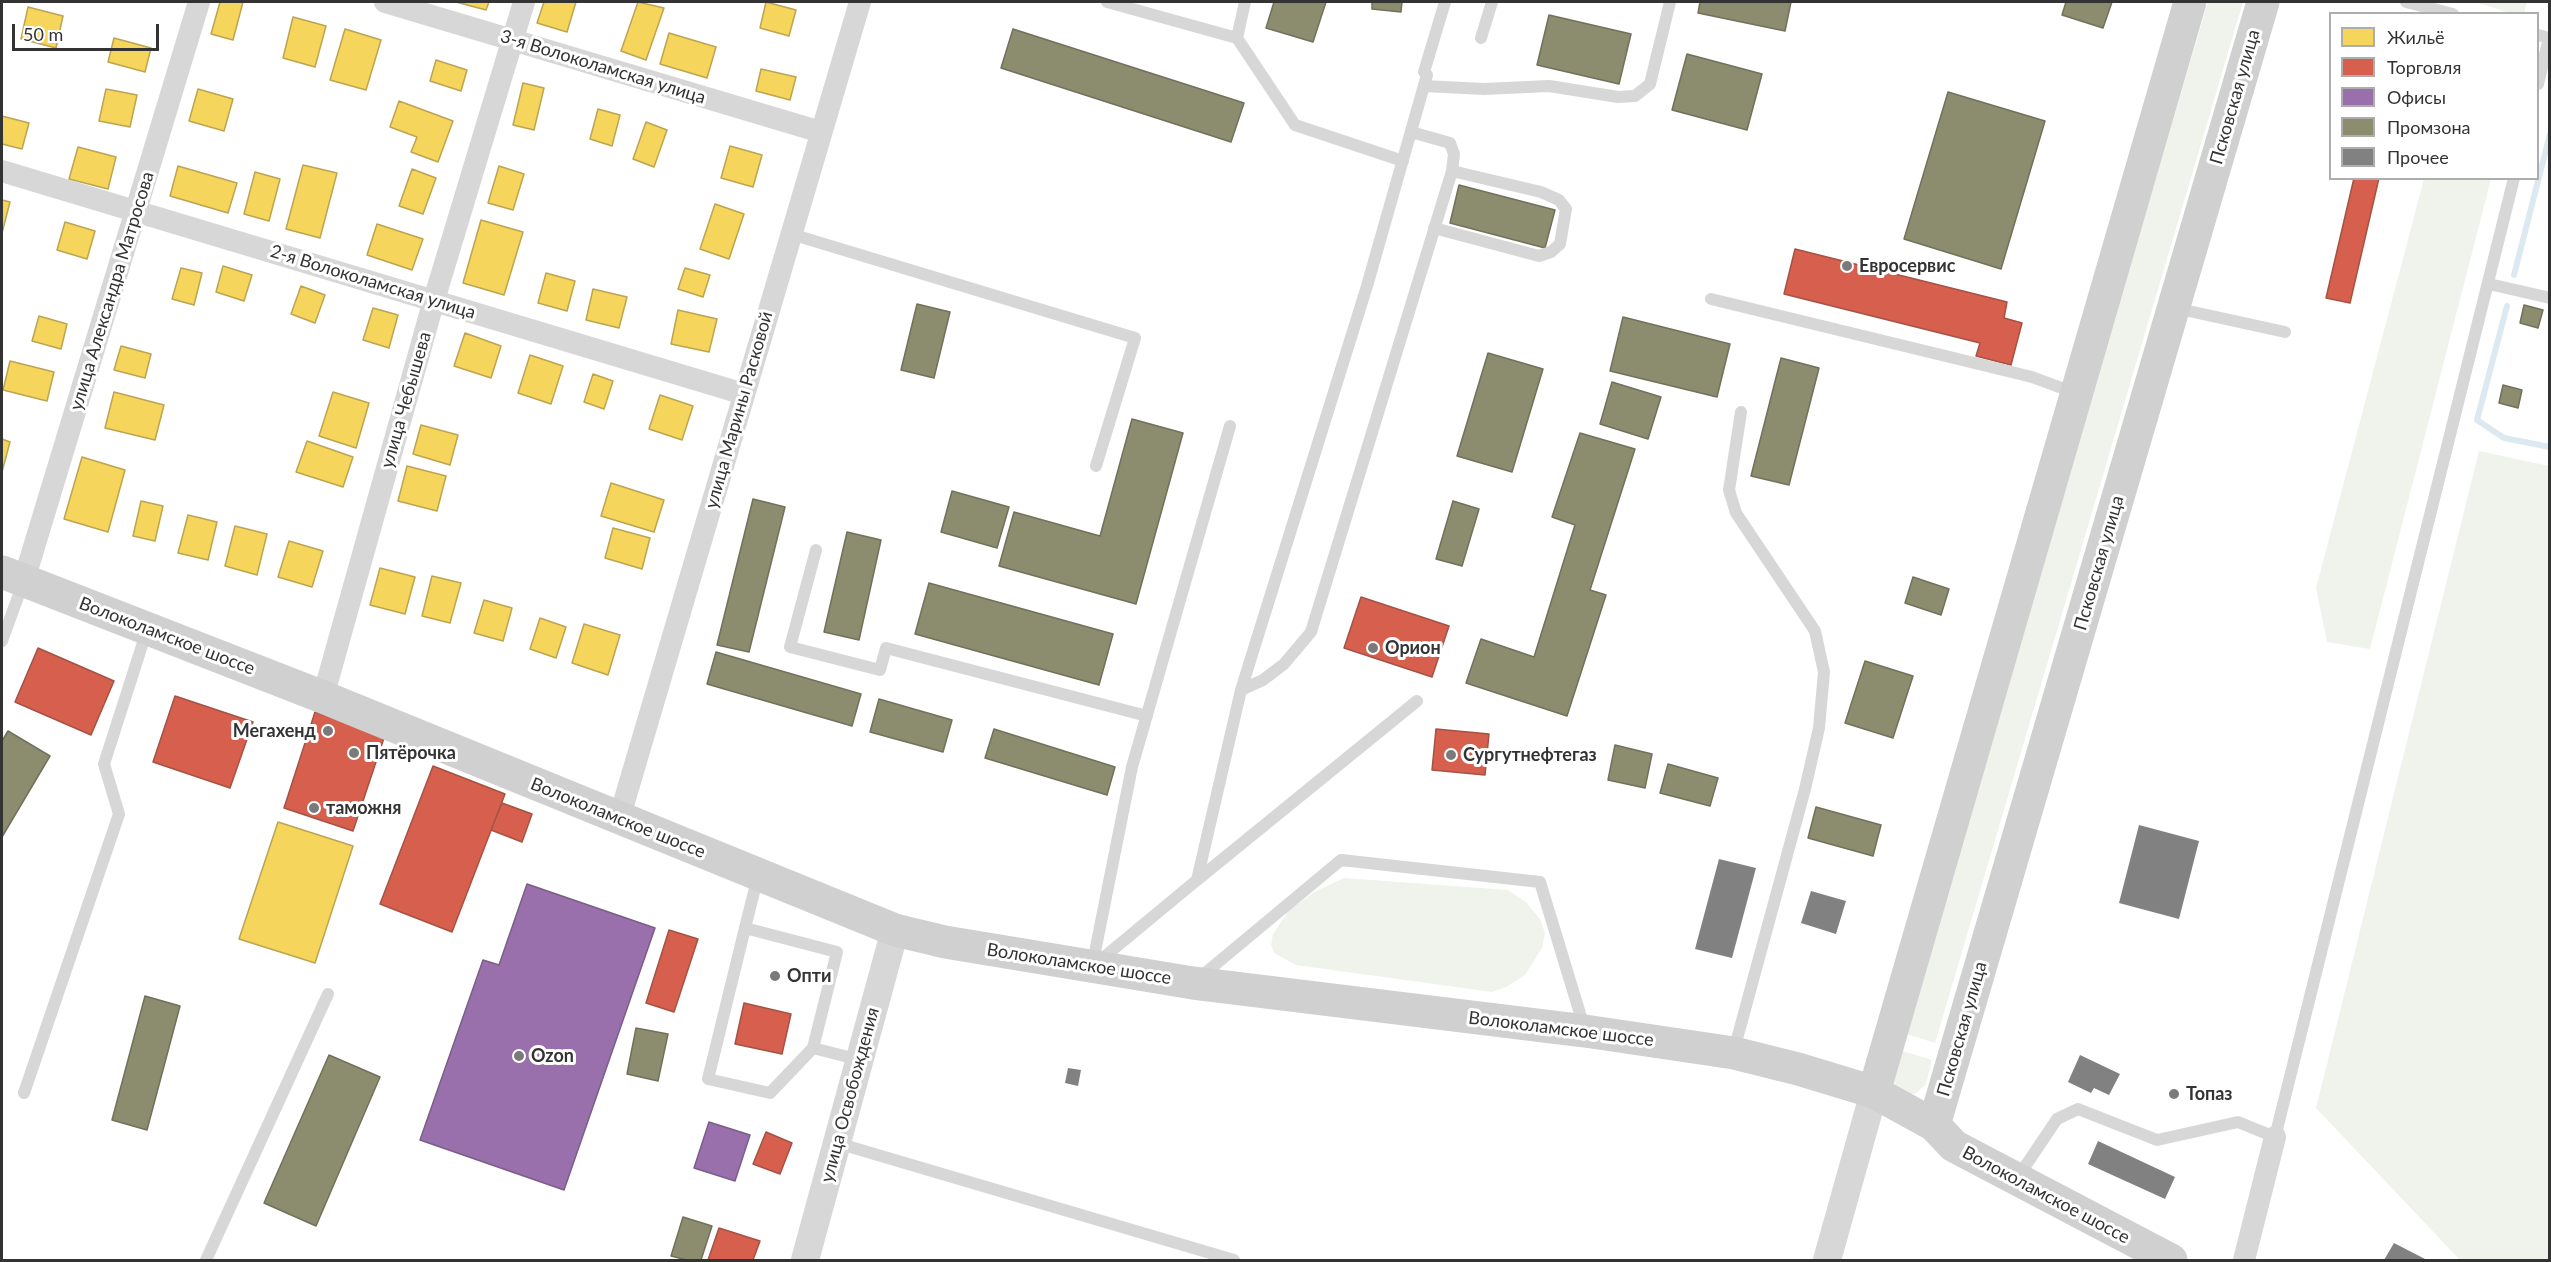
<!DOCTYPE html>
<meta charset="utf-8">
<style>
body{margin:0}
#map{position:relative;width:2551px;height:1262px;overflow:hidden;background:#fff;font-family:Lato,sans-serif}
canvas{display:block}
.frame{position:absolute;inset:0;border:3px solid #333;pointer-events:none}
.legend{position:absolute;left:2329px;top:12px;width:210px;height:168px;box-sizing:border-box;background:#fff;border:2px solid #adadad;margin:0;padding:8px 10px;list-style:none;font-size:18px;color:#333}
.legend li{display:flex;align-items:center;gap:12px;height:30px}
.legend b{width:30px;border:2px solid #adadad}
.scale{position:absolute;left:12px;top:24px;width:147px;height:27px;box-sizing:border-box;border:3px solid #333;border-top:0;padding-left:8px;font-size:18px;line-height:21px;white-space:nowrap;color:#333;-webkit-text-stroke:4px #fff;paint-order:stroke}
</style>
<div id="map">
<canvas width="2551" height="1262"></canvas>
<div class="frame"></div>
<ul class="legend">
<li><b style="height:16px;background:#f6d55c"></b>Жильё</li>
<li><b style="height:16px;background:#d6604d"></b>Торговля</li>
<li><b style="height:16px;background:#9970ab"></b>Офисы</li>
<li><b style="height:16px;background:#8c8c6e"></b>Промзона</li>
<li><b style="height:16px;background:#818181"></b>Прочее</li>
</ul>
<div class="scale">50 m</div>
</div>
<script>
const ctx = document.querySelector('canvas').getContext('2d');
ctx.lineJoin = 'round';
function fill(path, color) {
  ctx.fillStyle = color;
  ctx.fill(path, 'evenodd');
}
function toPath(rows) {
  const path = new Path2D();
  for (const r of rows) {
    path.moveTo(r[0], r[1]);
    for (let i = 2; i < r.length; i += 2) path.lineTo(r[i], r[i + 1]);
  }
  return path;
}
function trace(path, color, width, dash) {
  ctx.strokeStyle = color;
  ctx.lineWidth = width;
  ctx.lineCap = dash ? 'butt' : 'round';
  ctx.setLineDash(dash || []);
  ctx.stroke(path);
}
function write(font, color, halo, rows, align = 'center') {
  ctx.font = font + ' Lato,sans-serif';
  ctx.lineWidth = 6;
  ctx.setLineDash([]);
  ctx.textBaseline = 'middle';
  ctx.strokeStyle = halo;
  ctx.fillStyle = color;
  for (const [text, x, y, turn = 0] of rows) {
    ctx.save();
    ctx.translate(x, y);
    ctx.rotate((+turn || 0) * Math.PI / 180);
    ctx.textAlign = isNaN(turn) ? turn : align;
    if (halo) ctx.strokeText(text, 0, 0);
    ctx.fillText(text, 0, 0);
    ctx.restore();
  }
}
const green = toPath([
 [2208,2,2243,2,1935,1043,1903,1033],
 [2475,2,2527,2,2524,13,2513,14],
 [2424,179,2491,179,2370,649,2327,642,2316,588],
 [2479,451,2549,466,2549,1260,2460,1260,2316,1108],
 [1344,878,1508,890,1526,902,1540,919,1545,933,1542,948,1525,975,1506,987,1492,992,1296,965,1274,953,1271,944,1273,934,1289,910,1316,891],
 [1900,1050,1932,1060,1926,1084,1915,1094,1905,1094,1895,1085,1893,1077]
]);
const homes = toPath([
 [220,2,243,2,233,40,211,34,220,2],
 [456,2,489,2,486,10,456,2],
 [544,2,576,2,567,32,537,23,544,2],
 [638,2,664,8,646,60,621,51,638,2],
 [766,2,796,10,789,36,760,28,766,2],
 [28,7,63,16,56,48,21,39,28,7],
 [293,17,326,26,315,67,283,58,293,17],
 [345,29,381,40,366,90,330,80,345,29],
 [669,33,716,47,707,78,660,64,669,33],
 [114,38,151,48,145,72,108,62,114,38],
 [436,60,467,70,461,91,430,81,436,60],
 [761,69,796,77,790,100,756,91,761,69],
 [523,83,544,88,534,130,513,125,523,83],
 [106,89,137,95,130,127,99,121,106,89],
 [198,89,233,99,224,131,189,121,198,89],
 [399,101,453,121,438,162,411,152,417,137,390,127,399,101],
 [598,109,620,115,612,146,590,139,598,109],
 [2,116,29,123,22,149,2,144,2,116],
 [646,122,667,130,654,167,633,159,646,122],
 [730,146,762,155,753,187,721,178,730,146],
 [78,147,116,157,108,189,69,179,78,147],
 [303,165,337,173,320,238,286,229,303,165],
 [178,166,237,183,228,213,170,196,178,166],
 [499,166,524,174,513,210,488,203,499,166],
 [412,169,436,178,423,214,399,206,412,169],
 [255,172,280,179,269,221,244,214,255,172],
 [2,200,10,202,2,233,2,200],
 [715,204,744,214,729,259,700,249,715,204],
 [481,220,523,232,504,295,463,283,481,220],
 [65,222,95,231,87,259,57,250,65,222],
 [377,224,423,239,412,270,367,255,377,224],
 [223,266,252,275,244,301,216,292,223,266],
 [181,268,202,273,194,305,172,299,181,268],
 [685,268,710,275,703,297,678,289,685,268],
 [546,273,575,281,567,311,538,303,546,273],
 [301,286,325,295,315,323,291,314,301,286],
 [593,289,627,297,619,328,586,320,593,289],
 [373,308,398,315,389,348,363,340,373,308],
 [678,310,717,319,709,352,671,344,678,310],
 [39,316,67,324,61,349,32,341,39,316],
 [465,333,501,346,491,378,454,366,465,333],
 [121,346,151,354,145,378,114,370,121,346],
 [530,355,563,366,551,404,518,393,530,355],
 [10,361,54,372,47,401,3,390,10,361],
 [593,374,613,381,604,409,584,402,593,374],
 [114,392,164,405,155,440,105,428,114,392],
 [333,392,369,403,356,448,319,436,333,392],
 [660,395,693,406,682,440,649,429,660,395],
 [421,425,458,435,450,465,413,454,421,425],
 [2,439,10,442,2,472,2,439],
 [307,441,353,457,343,487,296,472,307,441],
 [82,457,125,470,108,532,64,519,82,457],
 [407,466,446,476,437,511,398,501,407,466],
 [611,483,664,500,654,532,601,516,611,483],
 [141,501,163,506,155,541,133,536,141,501],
 [188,515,217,522,208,560,178,553,188,515],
 [235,526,267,534,257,575,225,566,235,526],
 [613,528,650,538,642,569,605,558,613,528],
 [289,541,323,551,312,587,278,577,289,541],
 [380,568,415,577,405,614,370,605,380,568],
 [432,576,461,583,450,623,422,616,432,576],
 [484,600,512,608,503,641,474,633,484,600],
 [540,618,566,627,556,658,530,649,540,618],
 [584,624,620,635,608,675,572,663,584,624],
 [278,822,353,846,315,963,239,939,278,822]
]);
const shops = toPath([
 [2354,178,2379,178,2350,303,2326,298,2354,178],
 [1795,249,2007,302,2004,318,2022,323,2011,365,1976,356,1980,343,1784,294,1795,249],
 [1361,597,1449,626,1432,677,1344,648,1361,597],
 [38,648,114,681,91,735,15,702,38,648],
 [175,696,253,722,230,788,153,762,175,696],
 [315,712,385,735,353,831,284,808,315,712],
 [1436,729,1489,734,1485,775,1432,770,1436,729],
 [433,766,505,794,452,932,380,904,433,766],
 [502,803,532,814,522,842,491,830,502,803],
 [669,930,698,939,674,1012,646,1003,669,930],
 [744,1003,791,1014,782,1054,735,1044,744,1003],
 [766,1132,792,1143,780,1174,753,1164,766,1132],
 [719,1228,760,1241,753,1260,708,1260,719,1228]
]);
const offices = toPath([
 [527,884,655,928,564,1190,420,1140,483,960,499,965,527,884],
 [709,1122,750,1135,735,1181,694,1168,709,1122]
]);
const industry = toPath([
 [1274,2,1326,2,1313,42,1266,28,1274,2],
 [1372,2,1402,2,1401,12,1372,9,1372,2],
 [1700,2,1791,2,1785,31,1698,13,1700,2],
 [2066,2,2112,2,2103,28,2062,15,2066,2],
 [1549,15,1631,34,1619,84,1537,65,1549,15],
 [1013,29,1244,103,1231,142,1001,68,1013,29],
 [1687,54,1762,74,1747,130,1672,110,1687,54],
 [1948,92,2045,121,2001,269,1904,239,1948,92],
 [1459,185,1555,210,1545,248,1450,223,1459,185],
 [917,304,950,312,934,378,901,370,917,304],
 [2524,305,2543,310,2538,328,2520,323,2524,305],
 [1623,317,1730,344,1717,397,1610,371,1623,317],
 [1488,353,1543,369,1512,472,1457,456,1488,353],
 [1781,358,1819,368,1789,485,1751,476,1781,358],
 [1612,382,1661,397,1648,439,1600,424,1612,382],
 [2503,385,2522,390,2518,408,2499,403,2503,385],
 [1132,419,1183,433,1136,604,999,566,1014,512,1100,536,1132,419],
 [1580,433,1635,449,1590,590,1606,595,1567,716,1466,683,1481,639,1534,657,1575,525,1552,517,1580,433],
 [952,491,1009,507,997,548,941,532,952,491],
 [753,499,785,507,749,652,717,645,753,499],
 [1453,501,1479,509,1462,566,1436,559,1453,501],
 [847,532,881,540,859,640,824,632,847,532],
 [1913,577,1949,589,1941,615,1905,603,1913,577],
 [929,583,1113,634,1099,685,915,634,929,583],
 [716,652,861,694,852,726,707,684,716,652],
 [1865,661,1913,676,1893,738,1845,723,1865,661],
 [879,699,952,720,943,752,870,732,879,699],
 [994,729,1115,767,1107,795,985,758,994,729],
 [8,731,50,756,2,837,2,741,8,731],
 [1615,745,1652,754,1645,788,1608,780,1615,745],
 [1668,764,1718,778,1710,806,1660,793,1668,764],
 [1816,807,1881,825,1873,856,1808,838,1816,807],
 [145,996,180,1006,147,1130,112,1120,145,996],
 [636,1028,668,1034,658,1081,627,1074,636,1028],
 [329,1055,380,1077,316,1226,264,1203,329,1055],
 [683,1217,712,1226,701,1260,687,1260,671,1256,683,1217]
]);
const stream = toPath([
 [2514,275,2550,134],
 [2507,306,2477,420,2504,438,2550,447]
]);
const building = toPath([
 [2139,825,2199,841,2179,919,2119,903],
 [1719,859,1756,868,1732,958,1695,949],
 [1811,891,1846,901,1836,934,1801,923],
 [2080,1055,2120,1074,2109,1095,2094,1088,2091,1093,2068,1082],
 [1068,1068,1081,1070,1078,1086,1065,1083],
 [2098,1141,2175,1177,2165,1199,2088,1164],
 [2394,1243,2427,1260,2384,1260]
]);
const service = toPath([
 [1107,2,1237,38],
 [1245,2,1237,38,1295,125,1403,161],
 [2406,2,2453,14],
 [2538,35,2549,38,2538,84],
 [1481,38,1492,2],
 [1424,86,1484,89,1549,86,1618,97,1635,96,1650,84,1670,2],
 [1434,228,1539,256,1551,252,1560,244,1566,209,1559,200,1541,192,1452,171],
 [791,234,1135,338,1096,466],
 [2489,284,2550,298],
 [1711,299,2032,377,2075,393],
 [2175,308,2285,332],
 [1230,426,1132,767,1092,967,1197,880,1241,690,1367,286,1427,75,1424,72,1445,2],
 [816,550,790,647,880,670,886,648,1147,716],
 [2,641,23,583],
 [1241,690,1263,680,1284,664,1311,632,1452,171,1454,154,1450,143,1411,132],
 [758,876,745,928,837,952,813,1048,860,1060],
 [1197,880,1417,701],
 [745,928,708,1079,770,1093,813,1048],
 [1198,979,1341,860,1540,882,1585,1030],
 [1734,1050,1805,789,1819,728,1824,672,1815,631,1736,513,1729,490,1741,412],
 [24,1093,119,814,104,764,147,630],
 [837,1143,1234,1260],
 [2018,1177,2057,1119,2078,1109,2157,1140,2238,1122,2275,1137,2514,178],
 [206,1260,328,994]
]);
const minor = toPath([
 [385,2,821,132],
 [2,171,744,394],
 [24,580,199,2],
 [323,697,434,300,524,2],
 [619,819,860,2],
 [2244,1260,2275,1137]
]);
const tertiary = toPath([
 [805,1260,895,930],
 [1827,1260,1874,1092]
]);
const secondary = toPath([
 [2,572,323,697,895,930,945,942,1193,983,1585,1031,1734,1053,1798,1069,1874,1092,1934,1125,1954,1146,2171,1260],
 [1874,1092,2190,2],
 [1934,1125,2263,2]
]);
const markers = [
 [1847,266,6,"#7a7a7a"],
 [1373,648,6,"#7a7a7a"],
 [328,731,6,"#7a7a7a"],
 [354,753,6,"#7a7a7a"],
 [1451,755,6,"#7a7a7a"],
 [314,808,6,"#7a7a7a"],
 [775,976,6,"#7a7a7a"],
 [519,1056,6,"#7a7a7a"],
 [2174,1094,6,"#7a7a7a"]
];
const streetNames = [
 ["3-я Волоколамская улица",603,67,17],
 ["Псковская улица",2235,97,-74],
 ["2-я Волоколамская улица",373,282,17],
 ["улица Александра Матросова",112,291,-73],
 ["улица Чебышева",406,400,-74],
 ["улица Марины Расковой",739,410,-74],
 ["Псковская улица",2099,563,-74],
 ["Волоколамское шоссе",167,636,21],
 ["Волоколамское шоссе",618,818,22],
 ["Волоколамское шоссе",1079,964,9],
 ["Волоколамское шоссе",1561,1029,7],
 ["Псковская улица",1962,1029,-74],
 ["улица Освобождения",850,1095,-75],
 ["Волоколамское шоссе",2046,1195,28]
];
const poiNames = [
 ["Евросервис",1859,266],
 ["Орион",1385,648],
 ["Мегахенд",316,731,"right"],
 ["Пятёрочка",366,753],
 ["Сургутнефтегаз",1463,755],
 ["таможня",326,808],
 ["Опти",787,976],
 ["Ozon",531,1056],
 ["Топаз",2186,1094]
];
fill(green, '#eff3ec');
fill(homes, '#f6d55c');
trace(homes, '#bca450', 1.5);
fill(shops, '#d6604d');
trace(shops, '#a55245', 1.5);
fill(offices, '#9970ab');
trace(offices, '#7a5e87', 1.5);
fill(industry, '#8c8c6e');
trace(industry, '#71715c', 1.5);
trace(stream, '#dde9f0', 6);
fill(building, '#818181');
trace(service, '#d7d7d7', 12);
trace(minor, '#d7d7d7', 22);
trace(tertiary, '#d7d7d7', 28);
trace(secondary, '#d0d0d0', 33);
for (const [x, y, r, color] of markers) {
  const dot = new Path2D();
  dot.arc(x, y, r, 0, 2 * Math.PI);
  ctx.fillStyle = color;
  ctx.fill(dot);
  trace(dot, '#fff', 2);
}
write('18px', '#333', '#fff', streetNames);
write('bold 18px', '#333', '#fff', poiNames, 'left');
</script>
